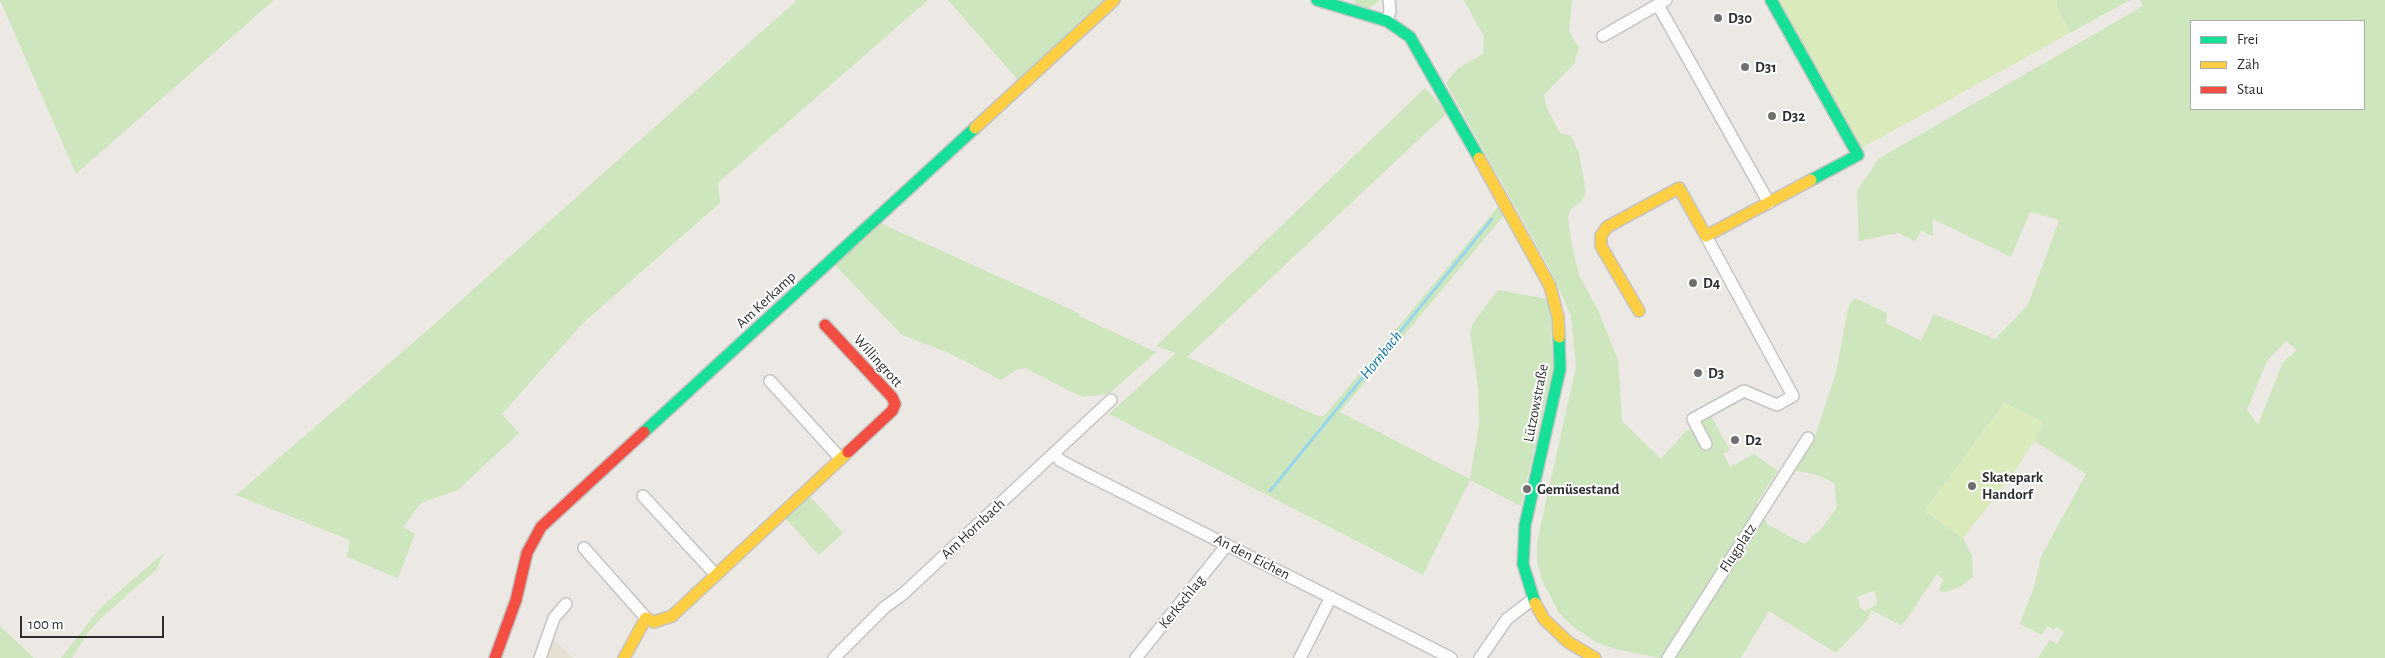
<!DOCTYPE html>
<meta charset="utf-8">
<style>
body{margin:0}
#map{position:relative;width:2385px;height:658px;overflow:hidden;background:#ece8e4;font-family:"Alegreya Sans",sans-serif}
canvas{display:block}
.legend{position:absolute;left:2190px;top:20px;width:175px;height:90px;box-sizing:border-box;background:#fff;border:1px solid #ababab;margin:0;padding:6px 9px;list-style:none;font-size:15px;color:#2e2e2e}
.legend li{display:flex;align-items:center;gap:10px;height:25px}
.legend b{width:25px;border:1px solid #ababab}
.scale{position:absolute;left:20px;top:616px;width:144px;height:22px;box-sizing:border-box;border:2px solid #2e2e2e;border-top:0;padding-left:6px;font-size:15px;line-height:18px;white-space:nowrap;color:#2e2e2e;-webkit-text-stroke:4px #fff;paint-order:stroke}
</style>
<div id="map">
<canvas width="2385" height="658"></canvas>
<ul class="legend">
<li><b style="height:6px;background:#16e098"></b>Frei</li>
<li><b style="height:6px;background:#ffcf43"></b>Zäh</li>
<li><b style="height:6px;background:#f24e42"></b>Stau</li>
</ul>
<div class="scale">100 m</div>
</div>
<script>
const ctx = document.querySelector('canvas').getContext('2d');
ctx.lineJoin = 'round';
function fill(path, color) {
  ctx.fillStyle = color;
  ctx.fill(path, 'evenodd');
}
function toPath(rows) {
  const path = new Path2D();
  for (const r of rows) {
    path.moveTo(r[0], r[1]);
    for (let i = 2; i < r.length; i += 2) path.lineTo(r[i], r[i + 1]);
  }
  return path;
}
function trace(path, color, width, dash) {
  ctx.strokeStyle = color;
  ctx.lineWidth = width;
  ctx.lineCap = dash ? 'butt' : 'round';
  ctx.setLineDash(dash || []);
  ctx.stroke(path);
}
function write(font, color, halo, rows, align = 'center') {
  ctx.font = font + ' "Alegreya Sans",sans-serif';
  ctx.lineWidth = 4;
  ctx.setLineDash([]);
  ctx.textBaseline = 'middle';
  ctx.strokeStyle = halo;
  ctx.fillStyle = color;
  for (const [text, x, y, turn = 0] of rows) {
    ctx.save();
    ctx.translate(x, y);
    ctx.rotate((+turn || 0) * Math.PI / 180);
    ctx.textAlign = isNaN(turn) ? turn : align;
    if (halo) ctx.strokeText(text, 0, 0);
    ctx.fillText(text, 0, 0);
    ctx.restore();
  }
}
const education = toPath([
 [549,639,555,641,573,658,542,658]
]);
const green = toPath([
 [0,0,274,0,76,174],
 [797,0,928,0,718,183,720,203,583,323,502,414,519,433,458,490,421,503,403,527,415,534,398,578,347,557,350,540,236,495,430,328],
 [948,0,1112,0,1024,87],
 [1354,0,1380,0,1368,9,1355,4],
 [1464,0,1572,0,1569,31,1579,48,1574,64,1544,95,1546,106,1560,133,1571,136,1579,153,1586,192,1582,201,1571,209,1568,218,1572,246,1579,275,1598,310,1618,360,1622,421,1661,459,1685,432,1711,416,1730,450,1723,454,1730,467,1754,454,1778,471,1757,502,1767,524,1804,544,1821,529,1837,507,1834,483,1817,475,1793,470,1815,437,1836,372,1849,304,1855,298,1887,313,1886,323,1921,341,1934,314,1995,339,2028,305,2059,220,2030,212,2011,257,1933,219,1933,236,1921,231,1915,241,1898,233,1859,241,1857,191,1878,159,2143,6,2140,0,2385,0,2385,658,2038,658,2050,640,2057,644,2064,632,2056,627,2054,630,2047,626,2042,635,2020,624,2034,587,2041,557,2086,474,2034,441,2043,422,2004,403,1925,511,1963,538,1972,556,1973,577,1960,587,1944,592,1938,590,1944,580,1937,574,1902,626,1871,610,1868,619,1836,653,1769,611,1741,658,1660,658,1615,649,1595,642,1570,624,1559,613,1542,580,1537,562,1537,542,1576,367,1571,316,1551,271,1446,83,1458,68,1483,54,1484,37],
 [2191,21,2364,21,2364,109,2191,109],
 [2286,341,2297,350,2283,362,2258,425,2247,410,2267,361],
 [1874,591,1877,600,1876,605,1865,611,1860,607,1857,597],
 [2057,0,2130,0,2070,33,2056,7],
 [1425,88,1447,113,1187,357,1318,416,1324,416,1500,204,1506,213,1340,412,1470,479,1479,425,1478,387,1470,334,1473,323,1498,290,1547,299,1550,308,1553,368,1521,506,1470,480,1423,575,1109,414,1176,353,1156,346],
 [876,221,1081,314,1079,316,1156,352,1109,394,1082,397,1025,368,1016,370,1001,380,949,353,902,335,832,262],
 [809,495,843,533,819,555,785,518],
 [164,553,156,570,101,618,87,634,72,658,61,658,101,607],
 [0,626,34,658,0,658]
]);
const pitch = toPath([
 [1777,0,2057,0,2056,7,2070,33,1860,149],
 [2004,403,2043,422,2034,441,2013,474,1963,538,1924,511]
]);
const stream = toPath([
 [1270,491,1492,219]
]);
const street = toPath([
 [1658,5,1769,203],
 [1387,21,1390,11,1389,0],
 [1603,36,1666,0],
 [1706,236,1793,396,1777,405,1744,391,1693,419,1706,444],
 [770,381,841,459],
 [1054,454,1061,461,1084,473,1451,658],
 [643,496,716,575],
 [584,548,646,618],
 [540,658,554,618,566,604],
 [834,658,885,607,903,594,1111,400],
 [1136,658,1227,545],
 [1300,658,1331,597],
 [1480,658,1507,619,1533,599],
 [1668,658,1808,438]
]);
const fast = toPath([
 [1317,0,1387,21,1410,37,1479,158],
 [1771,0,1858,155,1811,180],
 [644,432,975,128],
 [1535,603,1523,564,1525,525,1560,369,1559,337]
]);
const slow = toPath([
 [975,128,1114,0],
 [1479,158,1550,286,1558,317,1559,337],
 [1639,311,1601,246,1601,236,1607,227,1679,188,1706,236,1811,180],
 [1535,603,1544,619,1568,642,1595,658],
 [624,658,646,618,654,622,672,616,848,452]
]);
const jam = toPath([
 [825,325,892,397,895,404,892,411,848,452],
 [495,658,516,600,527,553,541,527,644,432]
]);
const markers = [
 [1718,18,5,"#706f6e"],
 [1745,67,5,"#706f6e"],
 [1772,116,5,"#706f6e"],
 [1693,283,5,"#706f6e"],
 [1698,373,5,"#706f6e"],
 [1735,440,5,"#706f6e"],
 [1972,486,5,"#706f6e"],
 [1527,489,5,"#706f6e"]
];
const poiNames = [
 ["D30",1728,18],
 ["D31",1755,67],
 ["D32",1782,116],
 ["D4",1703,283],
 ["D3",1708,373],
 ["D2",1745,440],
 ["Skatepark",1982,477],
 ["Handorf",1982,494],
 ["Gemüsestand",1537,489]
];
const streetNames = [
 ["Am Kerkamp",766,300,-43],
 ["Willingrott",878,361,48],
 ["Lützowstraße",1536,403,-79],
 ["Am Hornbach",973,529,-43],
 ["Flugplatz",1738,548,-57],
 ["An den Eichen",1252,557,27],
 ["Kerkschlag",1182,602,-51]
];
const waterNames = [
 ["Hornbach",1381,355,-51]
];
fill(education, '#e6e0d3');
fill(green, '#cee6be');
fill(pitch, '#d9eabb');
trace(stream, '#99d6ec', 3);
trace(street, '#c5c4c5', 14);
trace(fast, '#c5c4c5', 14);
trace(slow, '#c5c4c5', 14);
trace(jam, '#c5c4c5', 14);
trace(street, '#fcfcfb', 11);
trace(fast, '#16e098', 11);
trace(slow, '#ffcf43', 11);
trace(jam, '#f24e42', 11);
for (const [x, y, r, color] of markers) {
  const dot = new Path2D();
  dot.arc(x, y, r, 0, 2 * Math.PI);
  ctx.fillStyle = color;
  ctx.fill(dot);
  trace(dot, '#fff', 2);
}
write('bold 15px', '#2e2e2e', '#fff', poiNames, 'left');
write('15px', '#2e2e2e', '#fff', streetNames);
write('italic 16px', '#0d6fa3', '#fff', waterNames);
</script>
